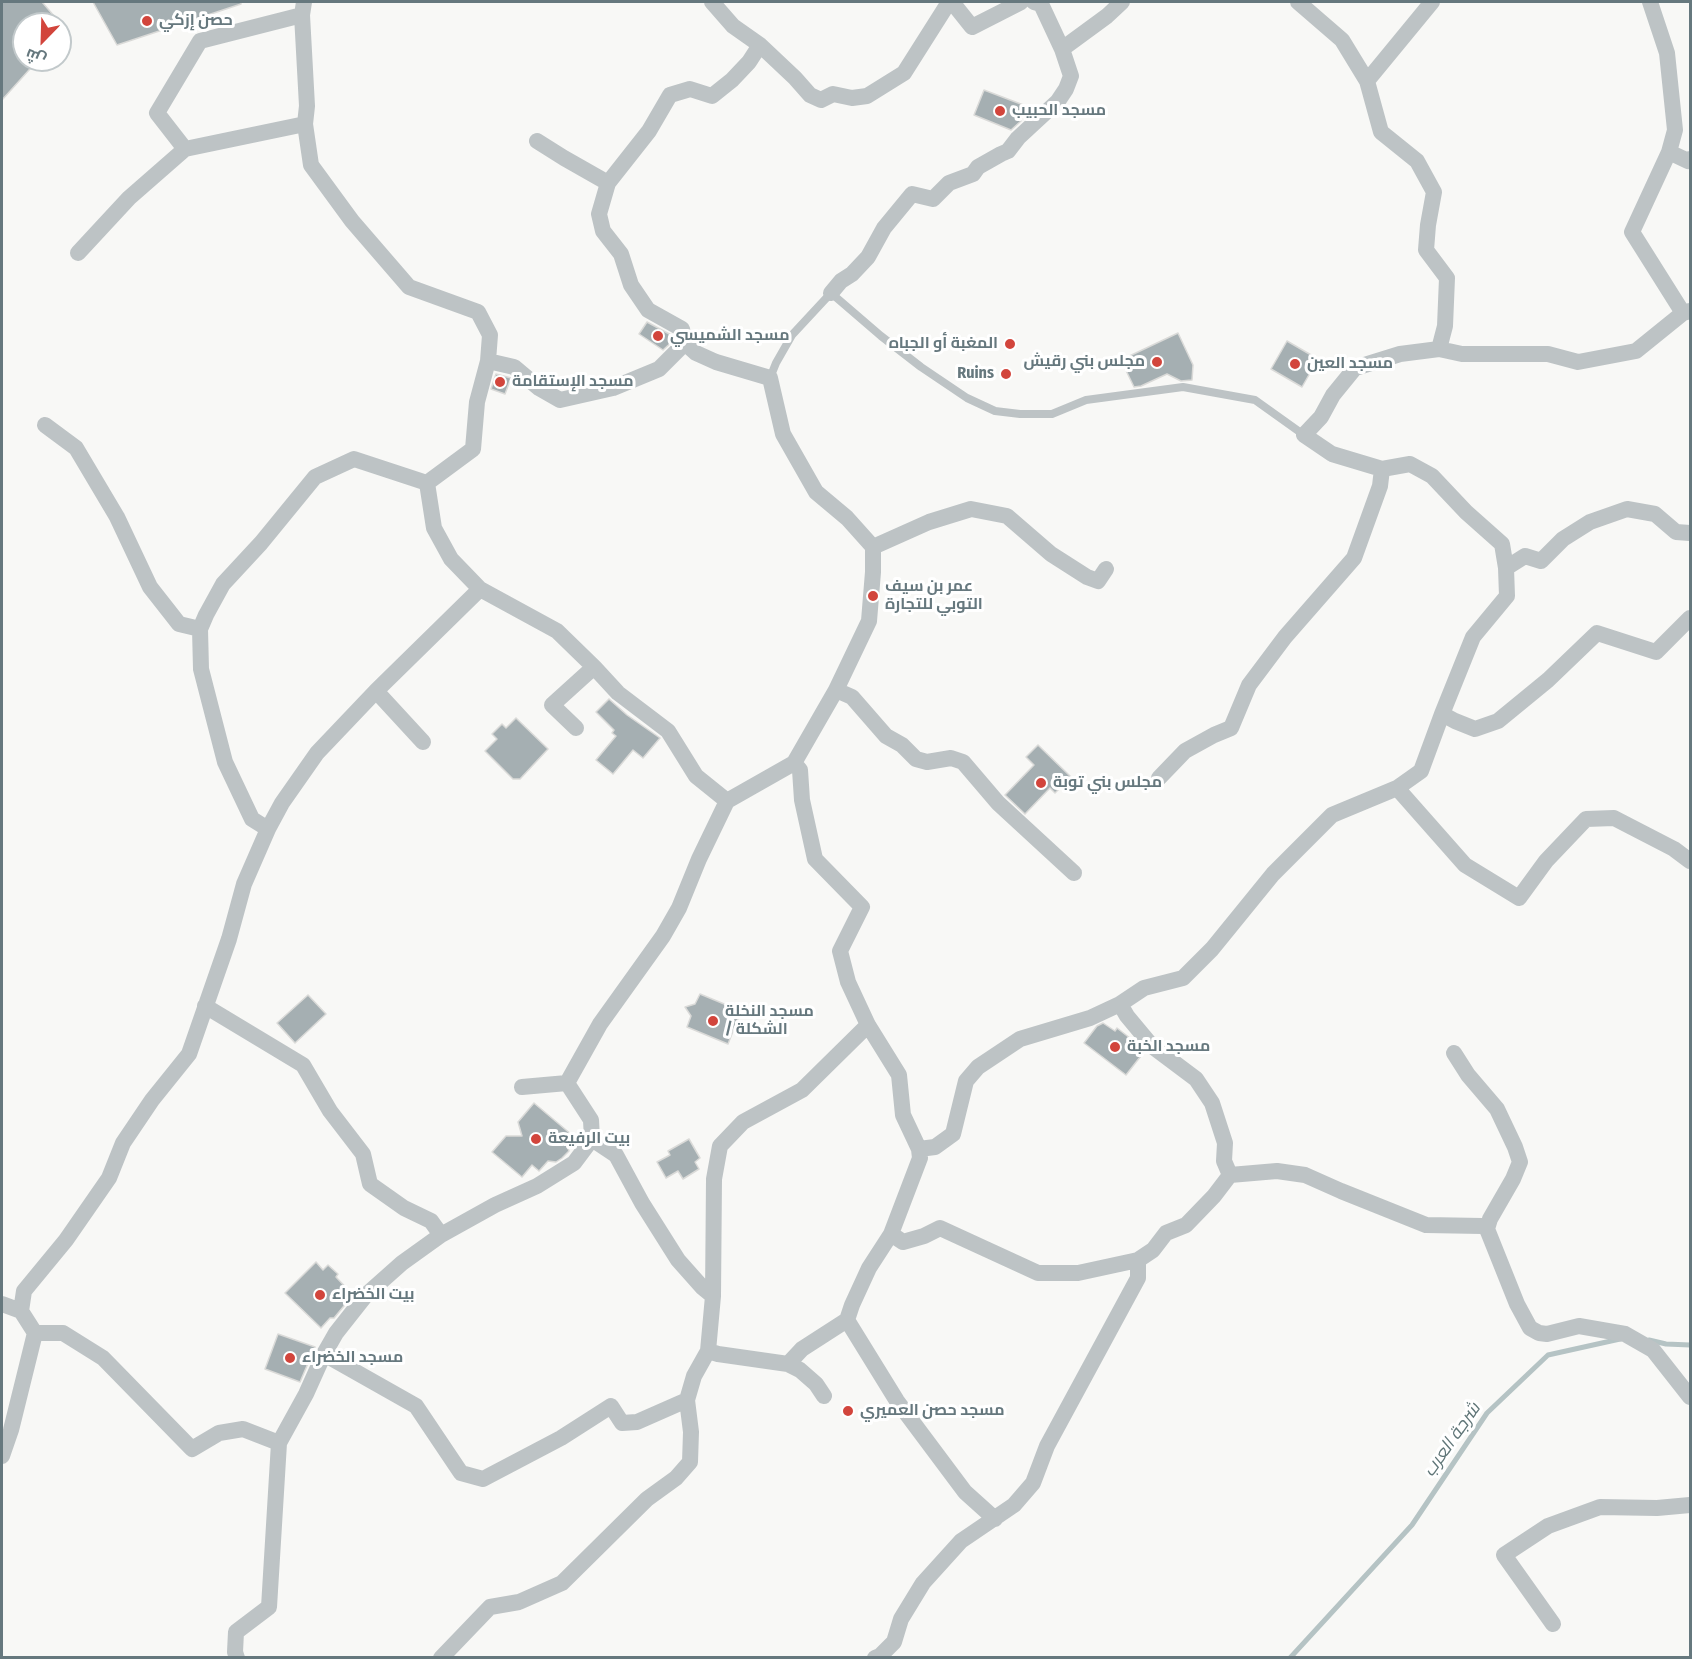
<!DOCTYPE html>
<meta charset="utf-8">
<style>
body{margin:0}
#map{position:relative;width:1692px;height:1659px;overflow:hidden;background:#f8f8f6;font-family:"Fira Sans Condensed",Cairo,sans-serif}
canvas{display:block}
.frame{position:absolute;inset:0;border:3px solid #66787e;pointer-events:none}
.north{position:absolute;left:12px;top:12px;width:60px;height:60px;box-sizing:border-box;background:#fff;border:2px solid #c2c9cb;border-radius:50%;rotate:203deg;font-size:16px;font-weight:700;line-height:24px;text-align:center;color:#66787e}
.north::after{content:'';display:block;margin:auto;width:21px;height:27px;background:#d2453c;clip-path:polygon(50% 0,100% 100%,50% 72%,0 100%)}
</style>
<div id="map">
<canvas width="1692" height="1659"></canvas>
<div class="frame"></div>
<div class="north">ش</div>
</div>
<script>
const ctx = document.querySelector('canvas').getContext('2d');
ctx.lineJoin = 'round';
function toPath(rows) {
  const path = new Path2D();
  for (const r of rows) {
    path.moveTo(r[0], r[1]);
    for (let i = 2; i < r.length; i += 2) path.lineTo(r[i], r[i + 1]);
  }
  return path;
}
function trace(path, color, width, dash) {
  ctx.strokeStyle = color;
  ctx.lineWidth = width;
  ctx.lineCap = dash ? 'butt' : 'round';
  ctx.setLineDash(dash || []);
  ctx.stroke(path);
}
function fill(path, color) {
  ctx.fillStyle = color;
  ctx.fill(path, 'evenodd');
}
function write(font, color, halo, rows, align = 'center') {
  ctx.font = font + ' "Fira Sans Condensed",Cairo,sans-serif';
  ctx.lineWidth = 6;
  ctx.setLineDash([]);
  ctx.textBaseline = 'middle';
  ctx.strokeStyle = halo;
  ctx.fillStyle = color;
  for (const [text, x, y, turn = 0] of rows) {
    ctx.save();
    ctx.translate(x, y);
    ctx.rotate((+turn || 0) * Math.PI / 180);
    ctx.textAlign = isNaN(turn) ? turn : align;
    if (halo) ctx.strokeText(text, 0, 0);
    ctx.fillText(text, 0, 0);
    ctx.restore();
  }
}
const stream = toPath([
 [1649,1340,1666,1344,1690,1345],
 [1290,1658,1412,1525,1487,1413,1548,1355,1620,1339]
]);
const building = toPath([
 [2,2,42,2,61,24,24,24,24,60,38,60,2,100,2,2],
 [93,2,241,2,241,4,117,45,93,2],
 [984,90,1026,106,1021,121,1011,130,974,115,984,90],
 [647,322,673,336,674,340,663,350,639,334,647,322],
 [1178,333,1193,365,1192,380,1181,381,1167,374,1141,386,1134,387,1121,360,1178,333],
 [1287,341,1318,359,1302,387,1271,369,1287,341],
 [496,374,511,378,505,394,491,389,496,374],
 [609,699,627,715,660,738,643,758,633,750,613,774,596,760,616,736,612,733,614,730,596,712,609,699],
 [516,718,548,749,520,779,513,779,485,751,497,739,492,734,502,724,506,728,516,718],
 [1038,745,1071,777,1055,793,1050,788,1025,814,1005,795,1034,765,1026,757,1038,745],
 [700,994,741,1011,728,1044,687,1027,691,1016,685,1007,695,1004,700,994],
 [308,995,326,1014,295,1043,277,1023,308,995],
 [1103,1023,1115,1031,1117,1028,1135,1042,1144,1052,1126,1075,1084,1043,1097,1026,1103,1023],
 [534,1103,572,1135,566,1143,569,1151,562,1158,556,1162,548,1161,539,1171,532,1165,522,1177,492,1152,506,1136,522,1136,518,1122,534,1103],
 [689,1139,700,1158,695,1162,699,1169,683,1179,678,1171,666,1178,657,1162,670,1155,668,1151,689,1139],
 [316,1262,323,1270,328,1265,338,1274,336,1277,353,1295,334,1318,330,1318,321,1328,285,1293,316,1262],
 [278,1334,315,1347,300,1382,265,1369,278,1334]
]);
const service = toPath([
 [770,378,776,363,792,335,831,293,881,336,921,367,967,398,995,411,1020,414,1052,414,1086,400,1183,387,1255,400,1304,435]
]);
const minor = toPath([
 [712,2,733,26,760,45,795,78,810,95,821,100,833,94,852,98,867,96,904,73,949,2],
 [952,2,972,27,1021,2],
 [1034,2,1041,4,1062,49],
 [1298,2,1342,40,1367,81],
 [1432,2,1367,81,1381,132,1417,161,1434,192,1428,225,1426,250,1447,278,1445,326,1439,349],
 [1650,2,1667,53,1675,130,1669,152,1632,232,1683,313],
 [537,141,564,158,608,183,599,214,603,231,621,254,631,285,648,310,682,329,685,343],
 [185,149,305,124],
 [1669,152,1688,161,1690,159],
 [608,183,649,131,670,95,690,89,712,96,732,80,749,62,760,45],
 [78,253,129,198,185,149,157,113,200,41,302,15],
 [831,293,841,281,852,274,868,257,884,228,912,194,933,199,949,183,973,174,978,167,1001,154,1008,151,1018,138,1058,101,1066,89,1071,76,1062,49,1107,16,1122,2],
 [488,361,514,367,539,388,560,400,613,388,659,369,685,343,696,353,716,362,770,378,783,434,816,492,847,518,873,547,873,572,869,621,836,690,794,763,727,801],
 [45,425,76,448,117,517,150,587,179,624,200,629],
 [873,547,929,522,971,509,1007,516,1051,554,1087,577,1098,581,1106,569],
 [1506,568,1525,556,1541,561,1563,539,1590,522,1627,509,1655,514,1676,532,1690,533],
 [836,690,852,697,886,736,902,745,916,759,927,762,951,758,963,762,998,803,1074,873],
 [376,691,423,742],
 [1442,714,1455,721,1475,729,1498,721,1548,680,1597,633,1656,652,1690,618],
 [576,728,552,705,594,667],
 [794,763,800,770,802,800,815,859,862,907,840,951,848,982,868,1025,899,1075,903,1115,919,1149,935,1147,953,1134,966,1081,978,1067,1020,1039,1090,1018,1120,1004,1144,988,1183,978,1212,949,1273,874,1332,815,1397,788,1421,771,1442,714,1473,637,1507,596,1506,568,1502,544,1466,512,1432,476,1410,464,1382,469],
 [1159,778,1185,751,1214,735,1231,728,1249,685,1285,637,1354,558,1380,486,1382,469,1332,454,1304,435,1321,417,1333,395,1355,368,1400,354,1439,349,1462,354,1548,354,1578,362,1636,351,1683,313,1690,311],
 [1397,788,1465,865,1519,898,1546,861,1586,819,1614,818,1674,849,1690,861],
 [268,829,252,819,225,762,201,669,200,629,206,615,223,584,261,543,315,477,354,459,427,483],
 [1120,1004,1127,1016,1152,1046,1196,1079,1212,1103,1225,1143,1224,1161,1230,1175],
 [205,1006,303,1065,330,1111,363,1154,370,1184,404,1208,431,1221,441,1235],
 [1454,1053,1468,1075,1497,1109,1515,1147,1520,1162,1513,1179,1490,1219,1487,1229],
 [522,1087,567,1083],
 [592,1139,616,1155,642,1203,678,1260,702,1287,713,1296],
 [919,1149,920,1158,891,1234,903,1242,924,1236,940,1228,1038,1273,1078,1273,1138,1260],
 [891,1234,869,1268,852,1305,847,1320,897,1401,965,1492,995,1519],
 [2,1304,21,1311],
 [35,1333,63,1333,103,1358,192,1449,219,1433,243,1429,279,1443],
 [708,1351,718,1354,788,1364,802,1349,847,1320],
 [324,1354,416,1406,461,1473,483,1479,561,1438,611,1406,622,1423,637,1422,687,1400],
 [788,1364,800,1370,816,1384,824,1396],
 [2,1456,11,1430,35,1333,21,1311,24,1291,66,1240,109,1178,123,1143,152,1100,189,1054,229,939,244,884,268,829,282,803,317,753,376,691,480,589,451,559,434,528,427,483,473,449,477,402,488,361,490,335,478,312,409,287,352,221,311,165,305,124,307,106,302,15,304,2],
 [1553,1624,1504,1555,1548,1526,1600,1507,1657,1508,1690,1505],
 [237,1658,235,1652,236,1632,269,1607,279,1443,306,1394,324,1354,336,1333,366,1295,402,1263,441,1235,495,1205,537,1186,574,1163,592,1139,591,1120,567,1083,600,1024,663,936,679,908,699,859,727,801,696,776,668,731,618,693,594,667,557,631,480,589],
 [441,1658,490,1607,519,1602,562,1583,647,1499,676,1478,690,1462,691,1432,687,1400,694,1376,708,1351,713,1296,714,1179,720,1146,743,1122,802,1090,868,1025],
 [875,1658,880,1656,894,1642,901,1619,923,1583,961,1541,1014,1505,1033,1483,1047,1446,1138,1278,1138,1260,1153,1250,1166,1233,1186,1225,1214,1196,1230,1175,1277,1171,1305,1175,1341,1191,1426,1225,1482,1226,1487,1229,1517,1304,1530,1328,1539,1333,1547,1334,1579,1326,1625,1334,1653,1350,1690,1397]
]);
const markers = [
 [147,21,6,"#d2453c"],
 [1000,111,6,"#d2453c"],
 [658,336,6,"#d2453c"],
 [1010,344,6,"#d2453c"],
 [1157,362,6,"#d2453c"],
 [1295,364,6,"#d2453c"],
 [1006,374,6,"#d2453c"],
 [500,382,6,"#d2453c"],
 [873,596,6,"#d2453c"],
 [1041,783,6,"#d2453c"],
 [713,1021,6,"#d2453c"],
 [1115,1047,6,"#d2453c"],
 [536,1139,6,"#d2453c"],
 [320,1295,6,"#d2453c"],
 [290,1358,6,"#d2453c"],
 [848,1411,6,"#d2453c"]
];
const poiNames = [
 ["حصن إزكي",159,21],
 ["مسجد الحبيب",1012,111],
 ["مسجد الشميسي",670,336],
 ["المغبة أو الجباه",998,344,"right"],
 ["مجلس بني رقيش",1145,362,"right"],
 ["مسجد العين",1307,364],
 ["Ruins",994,374,"right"],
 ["مسجد الإستقامة",512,382],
 ["عمر بن سيف",885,587],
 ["التوبي للتجارة",885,605],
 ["مجلس بني توبة",1053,783],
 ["مسجد النخلة",725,1012],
 ["/ الشكلة",725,1030],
 ["مسجد الخبة",1127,1047],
 ["بيت الرفيعة",548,1139],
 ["بيت الخضراء",332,1295],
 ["مسجد الخضراء",302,1358],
 ["مسجد حصن العميري",860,1411]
];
const waterNames = [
 ["شرجة العرب",1452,1440,-55]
];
trace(stream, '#b5c3c4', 5);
fill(building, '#a5afb2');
trace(building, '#dadad8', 1.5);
trace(service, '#bdc3c5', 8);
trace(minor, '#bdc3c5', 16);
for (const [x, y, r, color] of markers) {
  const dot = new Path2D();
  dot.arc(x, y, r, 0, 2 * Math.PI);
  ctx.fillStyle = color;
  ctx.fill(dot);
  trace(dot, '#fff', 2);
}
write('bold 16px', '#66787e', '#fff', poiNames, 'left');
write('italic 18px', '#607678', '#fff', waterNames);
</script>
